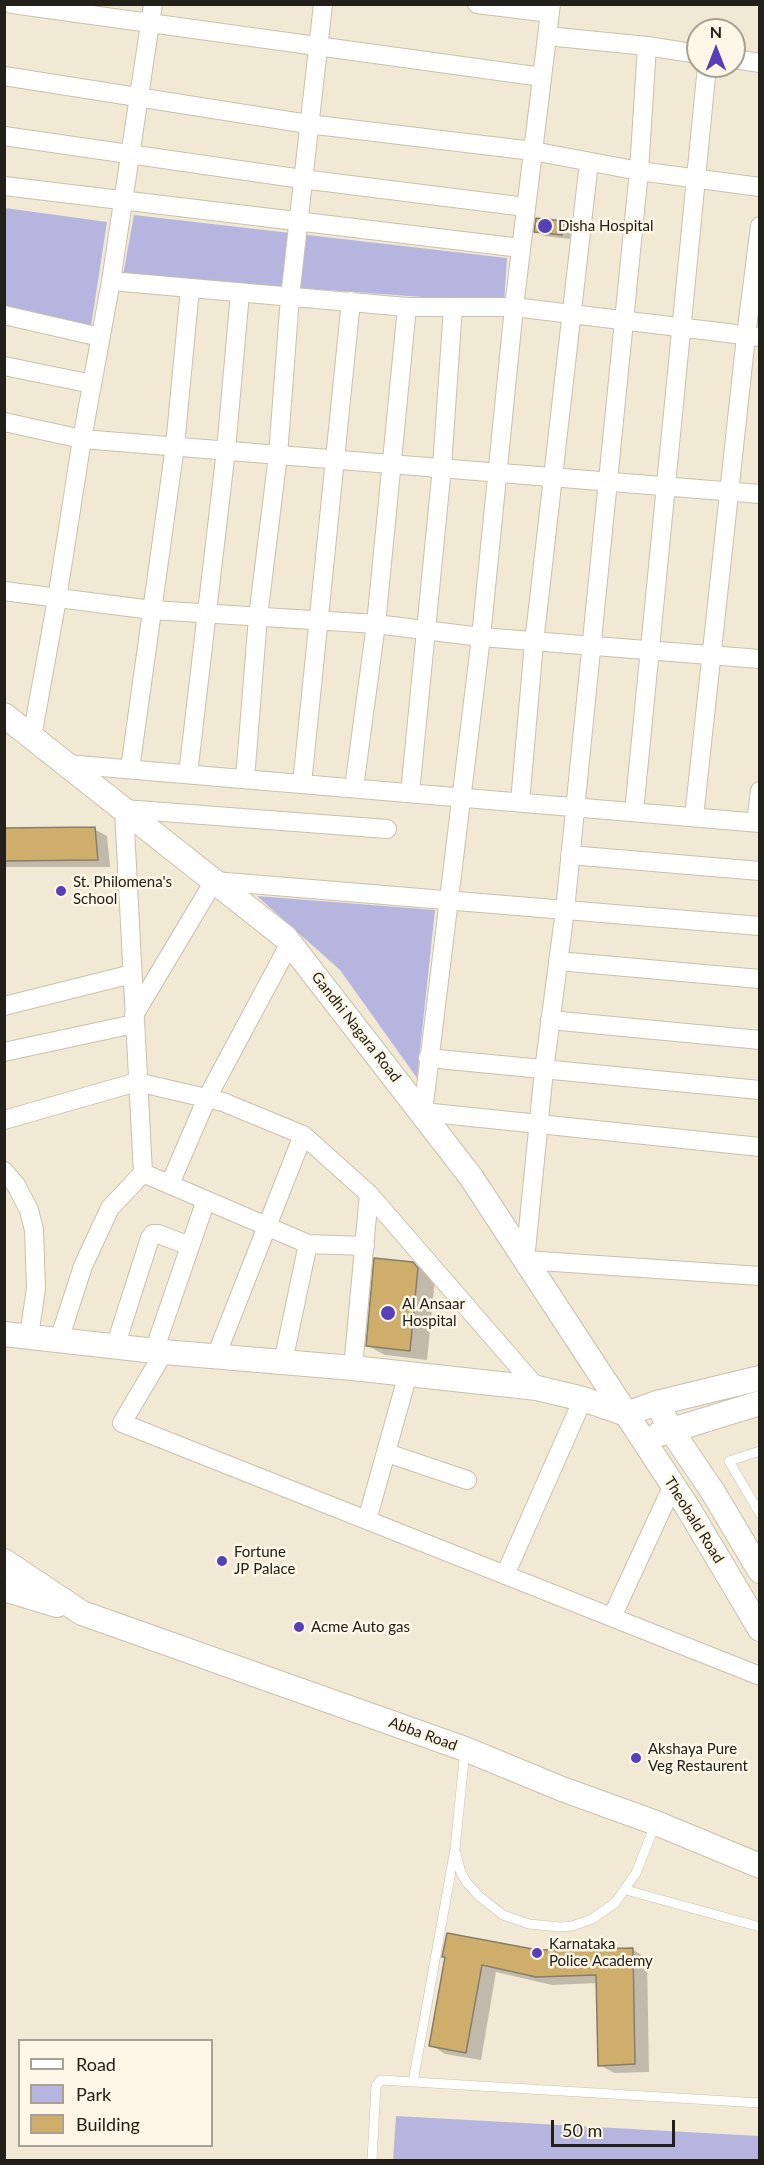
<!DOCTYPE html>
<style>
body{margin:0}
#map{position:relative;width:764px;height:2165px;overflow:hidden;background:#f2e9d5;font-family:Lato,sans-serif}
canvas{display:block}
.frame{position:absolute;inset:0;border:6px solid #232019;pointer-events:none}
.legend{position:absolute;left:18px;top:2039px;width:195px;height:108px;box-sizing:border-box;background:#fef6e7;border:2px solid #a6a095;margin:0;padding:8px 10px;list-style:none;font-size:18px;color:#232019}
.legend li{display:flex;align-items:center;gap:12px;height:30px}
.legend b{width:30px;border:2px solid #a6a095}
.north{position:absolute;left:686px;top:18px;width:60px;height:60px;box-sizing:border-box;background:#fef6e7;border:2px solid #a6a095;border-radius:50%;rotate:0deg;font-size:16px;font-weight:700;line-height:24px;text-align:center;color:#232019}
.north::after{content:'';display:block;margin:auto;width:21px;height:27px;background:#573fb7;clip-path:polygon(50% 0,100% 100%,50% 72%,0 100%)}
.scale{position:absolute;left:551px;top:2120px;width:124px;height:27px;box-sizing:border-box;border:3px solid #232019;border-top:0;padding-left:8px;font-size:18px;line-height:21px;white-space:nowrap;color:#232019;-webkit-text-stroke:4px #fef6e7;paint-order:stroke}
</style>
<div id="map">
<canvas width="764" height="2165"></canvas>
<div class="frame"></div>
<ul class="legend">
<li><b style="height:8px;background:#fff"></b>Road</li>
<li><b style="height:16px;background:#b6b5df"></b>Park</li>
<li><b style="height:16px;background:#ceae6a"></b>Building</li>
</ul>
<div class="north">N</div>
<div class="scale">50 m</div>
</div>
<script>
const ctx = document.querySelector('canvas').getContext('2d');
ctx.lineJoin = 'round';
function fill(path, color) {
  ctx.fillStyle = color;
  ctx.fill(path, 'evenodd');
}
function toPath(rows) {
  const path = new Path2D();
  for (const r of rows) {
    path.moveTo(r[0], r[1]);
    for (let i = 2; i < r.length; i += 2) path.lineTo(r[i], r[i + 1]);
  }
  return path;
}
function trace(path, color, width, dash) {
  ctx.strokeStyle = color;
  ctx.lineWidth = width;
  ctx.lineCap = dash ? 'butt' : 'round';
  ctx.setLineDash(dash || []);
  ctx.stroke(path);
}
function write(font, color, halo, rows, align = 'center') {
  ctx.font = font + ' Lato,sans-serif';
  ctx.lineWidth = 5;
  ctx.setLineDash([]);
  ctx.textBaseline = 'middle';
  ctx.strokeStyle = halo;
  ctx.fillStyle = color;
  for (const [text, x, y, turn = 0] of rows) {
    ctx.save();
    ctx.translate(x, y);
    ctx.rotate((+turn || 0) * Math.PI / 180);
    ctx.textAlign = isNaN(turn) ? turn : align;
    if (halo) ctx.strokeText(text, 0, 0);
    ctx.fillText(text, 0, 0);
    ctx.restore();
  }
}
const green = toPath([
 [5,208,107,222,91,326,5,308],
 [134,215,507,258,504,303,123,275],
 [257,896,435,910,417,1078,340,970],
 [396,2116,759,2136,759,2160,393,2160]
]);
const shadow = toPath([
 [563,223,572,228,570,239,544,236,536,231],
 [4,829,94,829,107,836,110,867,4,867],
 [413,1264,430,1274,435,1279,427,1360,385,1355,368,1346],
 [633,1950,647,1958,649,2072,614,2073,600,2065,598,1983,552,1985,496,1972,481,2060,445,2054,431,2045,446,1957,538,1951]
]);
const building = toPath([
 [536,218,564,221,562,235,534,232,536,218],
 [95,827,98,860,4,861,4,828,95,827],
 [374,1258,413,1262,418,1268,410,1351,366,1346,374,1258],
 [447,1933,538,1950,633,1948,635,2064,598,2066,596,1975,536,1977,482,1965,466,2053,429,2046,445,1957,442,1957,447,1933]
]);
const lane = toPath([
 [760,1451,729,1461,760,1514],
 [456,1853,461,1873,467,1883,480,1897,503,1915,529,1924,560,1927,572,1926,592,1919,615,1903,636,1873,655,1825],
 [626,1890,760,1927],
 [413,2082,455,1849,465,1750],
 [372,2160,376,2086,381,2080,760,2103]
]);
const street = toPath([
 [12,4,542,77],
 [477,4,550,13],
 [551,4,514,307,481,637,423,1112,760,1147],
 [547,36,647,46,698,54],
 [647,46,639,171,565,910,544,1070,525,1260,760,1276],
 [734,59,760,63],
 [4,76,308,124,533,151,639,171,760,187],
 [4,136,302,179,526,207],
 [4,186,521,248],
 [111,281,407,307,514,307,760,337],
 [4,315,100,337],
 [4,366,92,384],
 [4,422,82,439,760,494],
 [4,591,152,610,376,624,481,637,760,659],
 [32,737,57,599,82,439,111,281,153,4],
 [66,764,760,823],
 [130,769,175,446,190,288],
 [188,774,226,450,240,293],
 [245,779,258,617,278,455,290,297,323,4],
 [302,784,351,301],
 [354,788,376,624,407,307],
 [410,793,442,467,453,307],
 [520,802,534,643,589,162],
 [634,812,707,66],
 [694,817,746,336,760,226],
 [756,822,760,791],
 [570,855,760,871],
 [558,961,760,979],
 [4,1006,132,974],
 [134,1015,214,881,760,926],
 [550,1020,760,1040],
 [4,1052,134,1024],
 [428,1058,760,1090],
 [4,1120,137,1082,223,1102,303,1135,369,1194,537,1388],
 [4,1171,16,1185,29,1210,34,1230,36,1288,29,1336],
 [143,1173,308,1244,365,1246],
 [170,1184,207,1098,290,943],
 [59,1340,83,1266,110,1208,143,1173,124,809,387,829],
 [115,1347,150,1238,153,1234,158,1234,190,1246],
 [154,1351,206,1200],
 [164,1352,122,1423,760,1676],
 [216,1356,303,1135],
 [283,1362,308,1244],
 [353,1368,369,1194],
 [387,1453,467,1480],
 [367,1520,408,1374],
 [505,1575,583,1399],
 [612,1617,673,1485]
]);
const secondary = toPath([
 [4,715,286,938,471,1177,688,1508,760,1629],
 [4,1334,164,1352,353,1368,537,1388,583,1399,626,1414,657,1403,760,1378],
 [657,1403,671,1430,713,1492,760,1571],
 [659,1434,760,1403],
 [4,1561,82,1613,465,1749,562,1789,656,1823,760,1866],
 [4,1589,57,1605]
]);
const markers = [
 [545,226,8,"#573fb7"],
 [61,891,6,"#573fb7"],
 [388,1313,8,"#573fb7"],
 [222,1561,6,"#573fb7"],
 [299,1627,6,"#573fb7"],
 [636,1758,6,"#573fb7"],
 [537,1953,6,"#573fb7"]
];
const poiNames = [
 ["Disha Hospital",558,226],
 ["St. Philomena's",73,882],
 ["School",73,899],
 ["Al Ansaar",402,1304],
 ["Hospital",402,1321],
 ["Fortune",234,1552],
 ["JP Palace",234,1569],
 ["Acme Auto gas",311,1627],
 ["Akshaya Pure",648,1749],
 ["Veg Restaurent",648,1766],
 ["Karnataka",549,1944],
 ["Police Academy",549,1961]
];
const streetNames = [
 ["Gandhi Nagara Road",356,1027,52],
 ["Theobald Road",694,1520,58],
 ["Abba Road",423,1734,20]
];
fill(green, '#b6b5df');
fill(shadow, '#0003');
fill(building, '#ceae6a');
trace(building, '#867d6c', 1.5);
trace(lane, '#c9c0ad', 10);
trace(street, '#c9c0ad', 20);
trace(secondary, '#c9c0ad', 26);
trace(lane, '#fff', 9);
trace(street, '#fff', 18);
trace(secondary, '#fff', 24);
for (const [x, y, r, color] of markers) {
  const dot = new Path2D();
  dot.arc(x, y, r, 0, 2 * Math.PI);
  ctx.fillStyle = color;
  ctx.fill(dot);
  trace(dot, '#fef6e7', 2);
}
write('15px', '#232019', '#fef6e7', poiNames, 'left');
write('15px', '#232019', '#fef6e7', streetNames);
</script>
